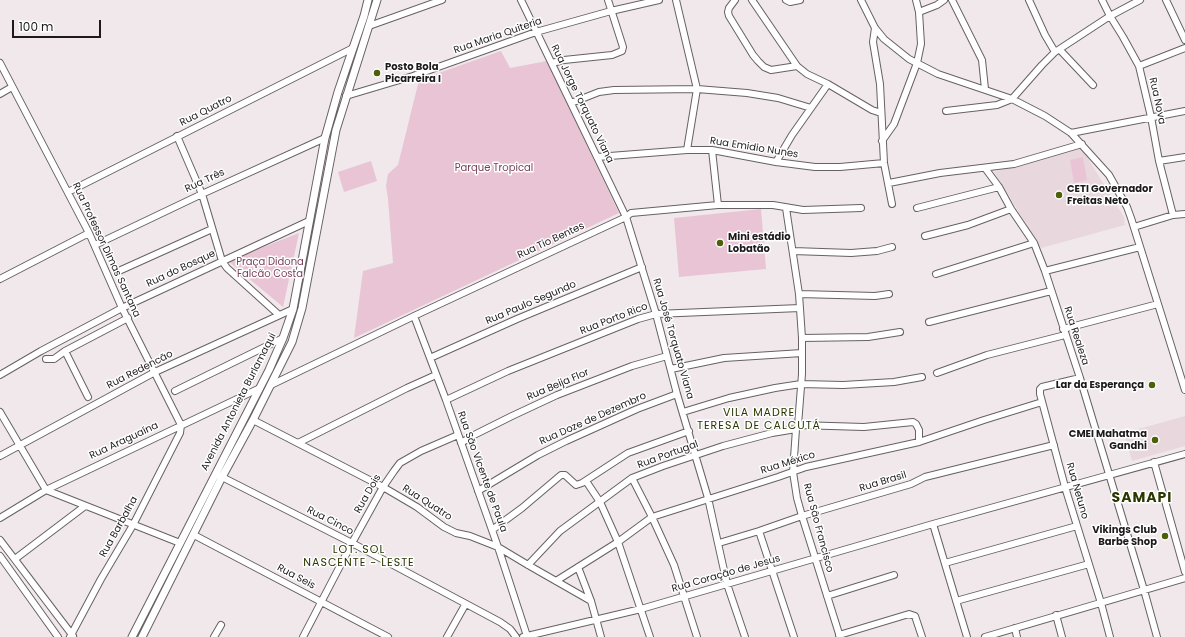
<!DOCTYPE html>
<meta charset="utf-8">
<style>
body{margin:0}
#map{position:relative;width:1185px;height:637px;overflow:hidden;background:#f0e8eb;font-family:Poppins,sans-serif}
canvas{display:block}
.scale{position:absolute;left:12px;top:20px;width:89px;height:18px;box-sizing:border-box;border:2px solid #1d1a1c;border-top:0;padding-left:5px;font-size:12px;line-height:14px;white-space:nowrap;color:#1d1a1c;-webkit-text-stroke:3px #fff;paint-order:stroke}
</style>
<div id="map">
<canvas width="1185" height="637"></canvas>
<div class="scale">100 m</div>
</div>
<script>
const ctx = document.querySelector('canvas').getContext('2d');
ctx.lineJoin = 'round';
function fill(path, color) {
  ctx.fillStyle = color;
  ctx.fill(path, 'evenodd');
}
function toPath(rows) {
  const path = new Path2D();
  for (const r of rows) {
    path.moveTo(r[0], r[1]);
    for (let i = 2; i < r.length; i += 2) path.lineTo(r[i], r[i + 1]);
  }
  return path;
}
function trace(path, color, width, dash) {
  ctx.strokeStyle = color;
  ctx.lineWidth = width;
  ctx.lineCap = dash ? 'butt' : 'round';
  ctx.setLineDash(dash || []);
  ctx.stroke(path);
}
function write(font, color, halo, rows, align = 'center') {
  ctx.font = font + ' Poppins,sans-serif';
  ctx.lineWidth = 3;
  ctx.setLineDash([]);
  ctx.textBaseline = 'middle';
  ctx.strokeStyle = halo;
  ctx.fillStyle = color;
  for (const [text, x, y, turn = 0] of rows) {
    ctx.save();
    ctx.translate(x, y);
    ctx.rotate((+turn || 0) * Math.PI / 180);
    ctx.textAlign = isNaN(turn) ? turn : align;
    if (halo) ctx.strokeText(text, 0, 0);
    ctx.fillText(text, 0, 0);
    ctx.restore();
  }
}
const built = toPath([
 [1081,147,1124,217,1125,225,1041,248,994,172],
 [1185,416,1185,446,1132,461,1124,433]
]);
const green = toPath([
 [501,51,510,68,547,61,619,213,354,338,363,271,393,263,388,199,386,186,388,174,398,165,419,80],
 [1083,157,1087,180,1074,183,1070,160],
 [371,161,377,181,344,192,338,172],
 [761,209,766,269,679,277,674,218],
 [299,233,283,307,228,261]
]);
const minor = toPath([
 [521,0,626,217,656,314,677,394,708,498,727,584,745,637],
 [676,0,697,89,687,150],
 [735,0,729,8,728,12,729,16,753,55,758,61,764,67,771,70,797,66],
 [752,0,797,66,807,74,828,84,872,110,881,113],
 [786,0,790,2,800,0],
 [861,0,875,28,884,39,909,59,938,74,1012,99,1045,116,1071,133,1109,175,1127,207,1131,218,1185,390],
 [952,0,982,60,985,89],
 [1029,0,1045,35,1055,52],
 [1102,0,1110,16,1123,37,1139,66,1151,117,1159,161,1173,215],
 [1166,0,1185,40],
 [919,12,937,5,944,0],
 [369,26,442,0],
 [875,28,873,42,880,84,884,163,892,204],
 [1060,50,1093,85],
 [0,63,89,233,122,308,181,425,180,433,133,525,101,579,70,637],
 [552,63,564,60,612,55,622,51,623,47,608,0],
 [1139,66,1185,48],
 [0,94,12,87],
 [346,96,413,76,536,32,611,11,659,0],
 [571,103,599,92,614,90,697,89,747,93,778,98,811,108],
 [946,111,997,105,1012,99,1042,65,1055,52,1110,16,1140,0],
 [1071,133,1185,111],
 [177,136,202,194,222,261,227,268,279,315],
 [882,141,894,124,917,63,921,44,919,12,916,0],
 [712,150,718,205],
 [597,157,687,150,712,150,776,162,815,167,840,167,884,163],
 [1159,161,1185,157],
 [776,162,792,135,828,84],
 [985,168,999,187,1011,209,1034,243,1045,271,1080,378,1144,590,1157,637],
 [889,183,940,173,1014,164,1082,144],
 [68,192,353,48],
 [786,208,799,294,802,338,802,374,798,425,796,429,793,472,797,498,802,516,840,637],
 [917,208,999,187],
 [1134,227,1173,215,1185,214],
 [925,236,968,225,1011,209],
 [95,245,202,194,325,138],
 [793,251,851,253,877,251,892,247],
 [121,270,212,229],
 [1045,271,1140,247],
 [936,274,1034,243],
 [0,279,89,233],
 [799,294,875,296,889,294],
 [414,316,446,400,498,547,527,636],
 [929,322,1051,291],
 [1063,329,1158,304],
 [802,338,868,337,900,332],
 [65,351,88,397],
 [430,358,517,319,642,267],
 [46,359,54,359,65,351,128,318],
 [671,369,724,358,802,353],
 [937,373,987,355,1065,335],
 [0,375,41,351,122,308,309,221],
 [1080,378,1042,387,1040,389,1040,394,1065,487,1101,603,1110,637],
 [271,385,414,316,626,217,631,213,718,205,773,205,803,210,861,208],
 [175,391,283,338],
 [446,400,508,371,638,319,656,314,800,308],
 [0,412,46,490,180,543],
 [683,412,729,398,775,388,801,384,843,385,894,382,922,377],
 [253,420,383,487,417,507,444,527,456,533,470,536,498,547,528,565,591,601],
 [798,425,864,427,913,422,916,424,919,430,919,442],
 [298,443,407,388,436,375],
 [461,443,474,435,512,416,557,395,632,366,667,356],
 [0,456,155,372,293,309],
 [1154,462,1185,572],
 [218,475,352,543,500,622,510,629,516,637],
 [632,478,652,517,674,565,697,637],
 [586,481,600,502,618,542,650,637],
 [478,491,538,455,566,441,637,409,677,394],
 [0,518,46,490,260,388],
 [933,524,967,637],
 [492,530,522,508,561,475,565,475,576,485,582,483,628,453,689,431],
 [759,531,794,637],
 [194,535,388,637],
 [0,540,73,636],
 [719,543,759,531,802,516,911,484,925,477,1054,445],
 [0,556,58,637],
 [15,559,85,506],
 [945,563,1077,526],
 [528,565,560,531,632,478,663,466,723,446,772,433,796,429],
 [578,567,591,601,601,637],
 [556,581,618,542,652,517,778,477,806,467,919,442,984,420,1042,402],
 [827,596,894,575],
 [956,601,1089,564],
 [1056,615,1062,637],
 [1015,628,1017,637],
 [839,635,909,614,915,616,922,637],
 [214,637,221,625],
 [303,637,352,543,383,487,394,471,400,463,421,451,458,435],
 [447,637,465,605],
 [523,637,641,609,933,524,1185,454],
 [985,637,1185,578]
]);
const major = toPath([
 [132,637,269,370,283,338,293,309,325,138,338,92,364,16,368,0],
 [142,637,222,477,253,420,292,342,302,308,336,130,377,0]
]);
const markers = [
 [377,73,4,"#4c600a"],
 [1059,195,4,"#4c600a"],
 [720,243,4,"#4c600a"],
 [1152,385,4,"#4c600a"],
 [1155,440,4,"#4c600a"],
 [1165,536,4,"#4c600a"]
];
const streetNames = [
 ["Rua Maria Quiteria",498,36,-19],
 ["Rua Nova",1157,101,78],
 ["Rua Jorge Torquato Viana",582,104,64],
 ["Rua Quatro",206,111,-27],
 ["Rua Emidio Nunes",754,148,9],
 ["Rua Três",205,181,-25],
 ["Rua Tio Bentes",551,241,-25],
 ["Rua Professor Dimas Santana",106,250,65],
 ["Rua do Bosque",181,269,-25],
 ["Rua Paulo Segundo",531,303,-23],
 ["Rua Porto Rico",614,319,-21],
 ["Rua Realeza",1076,336,72],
 ["Rua José Torquato Viana",673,339,74],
 ["Rua Redencão",140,370,-27],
 ["Rua Beija Flor",558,385,-23],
 ["Avenida Antonieta Burlamaqui",239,402,-63],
 ["Rua Doze de Dezembro",593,419,-24],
 ["Rua Araguaína",124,441,-25],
 ["Rua Portugal",668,455,-20],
 ["Rua México",788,463,-17],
 ["Rua São Vicente de Paula",482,472,70],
 ["Rua Brasil",883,482,-17],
 ["Rua Netuno",1077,491,74],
 ["Rua Dois",368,494,-60],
 ["Rua Quatro",427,503,33],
 ["Rua Cinco",330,521,27],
 ["Rua Barbalha",119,527,-61],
 ["Rua São Francisco",818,528,75],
 ["Rua Coração de Jesus",726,574,-16],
 ["Rua Seis",296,577,28]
];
const poiNames = [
 ["Posto Bola",385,67],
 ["Picarreira I",385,79],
 ["CETI Governador",1067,189],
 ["Freitas Neto",1067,201],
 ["Mini estádio",728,237],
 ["Lobatão",728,249],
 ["Lar da Esperança",1144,385,"right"],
 ["CMEI Mahatma",1147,434,"right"],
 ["Gandhi",1147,446,"right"],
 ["Vikings Club",1157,530,"right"],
 ["Barbe Shop",1157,542,"right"]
];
const parkNames = [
 ["Parque Tropical",494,168],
 ["Praça Didona",270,262],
 ["Falcão Costa",270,274]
];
const neighbourhoodNames = [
 ["VILA MADRE",759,413],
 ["TERESA DE CALCUTÁ",759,426],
 ["LOT. SOL",359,550],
 ["NASCENTE - LESTE",359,563]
];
const districtNames = [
 ["SAMAPI",1142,498]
];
fill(built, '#e8d8de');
fill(green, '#e9c4d4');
trace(minor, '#676163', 8);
trace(major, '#676163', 9);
trace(minor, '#fff', 6);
trace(major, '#fff', 7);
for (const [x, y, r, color] of markers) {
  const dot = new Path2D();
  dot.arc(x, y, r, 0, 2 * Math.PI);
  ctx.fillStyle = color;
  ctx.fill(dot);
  trace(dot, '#fff', 1.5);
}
write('10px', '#1d1a1c', '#fff', streetNames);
write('bold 10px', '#1d1a1c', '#fff', poiNames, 'left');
write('10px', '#78405a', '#fff', parkNames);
ctx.letterSpacing = '1px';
write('11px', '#2a3700', '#fff', neighbourhoodNames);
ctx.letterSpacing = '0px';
ctx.letterSpacing = '1px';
write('bold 14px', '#2a3700', '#fff', districtNames);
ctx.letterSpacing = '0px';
</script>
